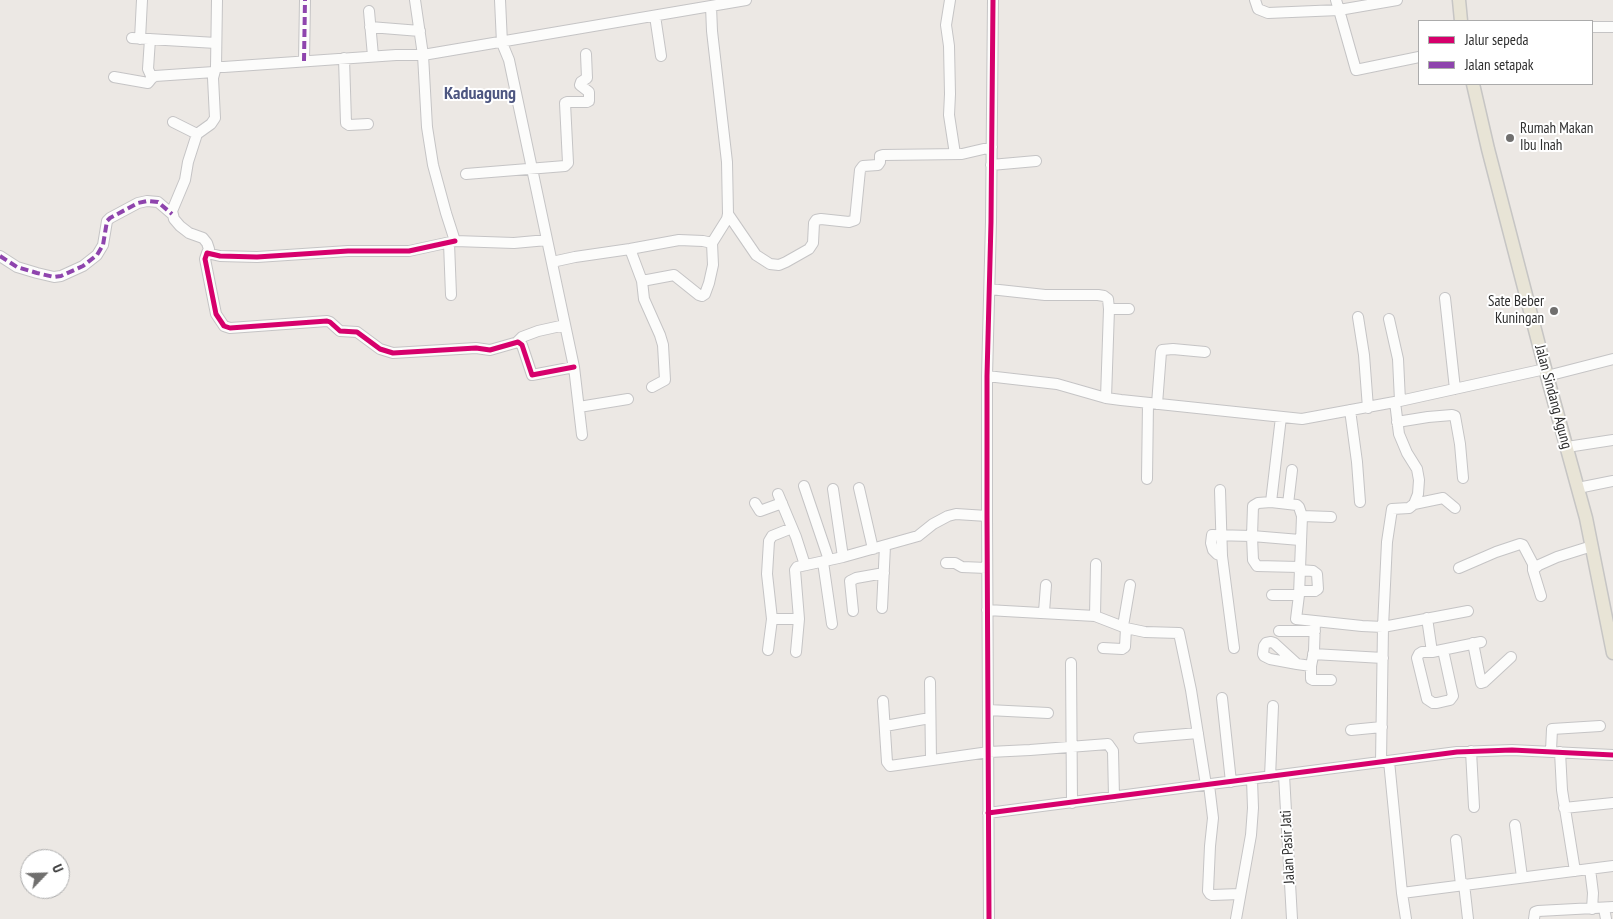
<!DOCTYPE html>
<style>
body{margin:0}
#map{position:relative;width:1613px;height:919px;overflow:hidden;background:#ece8e4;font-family:"PT Sans Narrow",sans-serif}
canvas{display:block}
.legend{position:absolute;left:1418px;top:20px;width:175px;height:65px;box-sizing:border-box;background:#fff;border:1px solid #ababab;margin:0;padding:6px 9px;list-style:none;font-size:15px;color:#2e2e2e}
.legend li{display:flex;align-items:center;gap:10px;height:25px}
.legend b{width:25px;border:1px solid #ababab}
.north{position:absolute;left:20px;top:849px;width:50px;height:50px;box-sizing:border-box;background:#fff;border:1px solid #ababab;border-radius:50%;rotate:66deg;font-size:14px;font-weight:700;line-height:20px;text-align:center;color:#2e2e2e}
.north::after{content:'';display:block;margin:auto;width:18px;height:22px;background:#706f6e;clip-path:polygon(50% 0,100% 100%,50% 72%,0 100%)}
</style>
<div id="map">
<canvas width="1613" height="919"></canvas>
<ul class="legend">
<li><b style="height:6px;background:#d6006c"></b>Jalur sepeda</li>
<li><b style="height:6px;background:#8e44ad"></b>Jalan setapak</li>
</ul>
<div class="north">U</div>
</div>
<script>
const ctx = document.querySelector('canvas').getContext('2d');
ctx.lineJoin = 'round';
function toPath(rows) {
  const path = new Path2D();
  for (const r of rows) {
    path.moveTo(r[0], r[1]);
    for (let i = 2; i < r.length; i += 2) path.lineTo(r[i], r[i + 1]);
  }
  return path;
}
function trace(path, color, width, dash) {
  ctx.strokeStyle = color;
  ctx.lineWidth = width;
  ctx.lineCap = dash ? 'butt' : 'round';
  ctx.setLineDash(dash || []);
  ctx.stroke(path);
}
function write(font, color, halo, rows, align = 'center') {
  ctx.font = font + ' "PT Sans Narrow",sans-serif';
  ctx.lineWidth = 4;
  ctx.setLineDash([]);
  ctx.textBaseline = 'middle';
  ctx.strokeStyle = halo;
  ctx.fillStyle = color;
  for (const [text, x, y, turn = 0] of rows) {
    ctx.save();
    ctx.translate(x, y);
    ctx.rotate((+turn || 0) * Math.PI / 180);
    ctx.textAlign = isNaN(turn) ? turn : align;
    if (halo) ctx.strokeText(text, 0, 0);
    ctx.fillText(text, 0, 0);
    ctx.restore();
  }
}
const minor = toPath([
 [217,0,216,67,224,67,396,55,423,55,746,0],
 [415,0,423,55,427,127,433,165,446,213,455,241,514,243,547,240],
 [500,0,502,43,509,60,574,367,582,435],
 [950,0,946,25,949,46,950,94,949,115,955,154],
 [1255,0,1258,9,1268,13,1339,10,1356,70,1419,57],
 [1336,0,1339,10,1397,0],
 [711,6,712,31,727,162,728,214,756,255,770,264,779,265,786,262,809,249,813,243,814,223,816,220,821,219,849,222,855,220,860,170,863,166,878,165,880,162,880,156,883,155,962,154,992,147],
 [369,11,373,56],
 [655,16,661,56],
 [370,27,420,31],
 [1592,27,1613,27],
 [132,38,216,43],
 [140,39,142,0],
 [150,39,148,69,152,78],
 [344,58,346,123,349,125,368,124],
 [304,61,305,0],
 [114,77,148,83,152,78,155,76,214,72],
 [173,122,197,134],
 [991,165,1036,161],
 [466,174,565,166,568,163,565,103,567,102,587,102,589,101,589,92,580,85,581,82,587,78,586,54],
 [455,241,409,251,348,251,257,257,220,256,207,253,205,259,216,314,224,326,230,328,327,321,330,322,340,331,357,332,380,349,393,353,476,348,490,350,518,342,522,345,532,375,574,367],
 [449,243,451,295],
 [630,249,642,281,674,275,699,295,702,296,705,294,709,283,713,265,712,243],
 [207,253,209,249,207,243,203,238,189,233,180,226,174,219,172,211,185,180,188,162,197,134,211,124,215,118,213,78,216,67],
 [0,256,17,267,37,273,54,277,61,276,83,266,97,255,103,245,107,221,110,218,138,203,147,201,158,202,172,214],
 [552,262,575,257,630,249,679,240,703,241,712,243,727,219,728,214],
 [642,281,644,299,660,335,663,345,665,380,652,387],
 [990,289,1045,295,1098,295,1104,296,1108,299,1109,309,1106,398],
 [1445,298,1455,389],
 [1109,309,1129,309],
 [1358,317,1364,355,1368,408],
 [1389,319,1398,359,1400,401],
 [517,342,522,337,538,331,565,325],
 [987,376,1057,384,1106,398,1121,400,1302,419,1400,401,1545,369],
 [1547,376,1613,359],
 [1157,404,1161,352,1162,350,1173,349,1205,352],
 [579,407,628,399],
 [1350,410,1357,462,1360,502],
 [1397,422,1428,417,1452,415,1455,416,1460,444,1463,478],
 [1567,447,1613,440],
 [1147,479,1148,403],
 [804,486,829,560],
 [859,488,873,549],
 [1578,488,1613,481],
 [833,489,843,557],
 [1220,490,1222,556],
 [778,494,796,537,805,565],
 [1271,502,1297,505,1299,507,1302,516,1299,595,1296,619,1362,626,1383,627,1468,611],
 [755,503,760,511,782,503],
 [1288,504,1292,470],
 [1414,504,1443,498,1455,508],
 [1302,516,1331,517],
 [823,562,832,624],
 [946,563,955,563,962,567,987,568],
 [1299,567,1257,566,1253,560,1252,536,1300,540],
 [1459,568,1496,552,1520,544,1523,545,1533,564,1533,570,1539,565,1557,557,1592,546],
 [1533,570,1541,596],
 [1299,591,1315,591,1318,589,1317,574,1313,571,1299,570],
 [1272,595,1299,595],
 [882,608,885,546],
 [987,610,1095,616,1126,628,1145,632,1179,633,1191,690,1206,785],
 [853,611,850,581,856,578,884,573],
 [1044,612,1046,585],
 [1095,616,1096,564],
 [1427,618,1432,652,1481,642],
 [772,619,799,619,795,570,797,567,843,557,918,536,933,524,948,516,956,514,987,516],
 [1123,626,1130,585],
 [1279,631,1315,631],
 [1271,642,1274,643,1297,664,1270,659,1264,656,1263,654,1264,646,1266,643,1271,642],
 [1473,643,1481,683,1484,682,1511,657],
 [1103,648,1122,649,1125,647,1126,628],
 [1234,648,1222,556,1217,554,1213,550,1211,543,1212,535,1252,536,1253,506,1258,503,1271,502,1281,417],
 [768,650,772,619,767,574,769,541,772,536,792,528],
 [796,652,799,619],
 [1432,652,1422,652,1419,654,1417,658,1427,699,1433,703,1437,703,1450,700,1453,696,1443,650],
 [1313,654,1383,658],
 [1071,663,1072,803],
 [1297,664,1311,666,1314,651,1315,621],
 [1311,666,1311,679,1313,680,1331,680],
 [930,682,931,760],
 [1222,698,1231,782],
 [883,701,887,762,890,766,989,752,1030,750,1108,744,1113,751,1114,797],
 [988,710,1048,713],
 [885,726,930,718],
 [1351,730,1382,727],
 [1139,738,1198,733],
 [1471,751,1474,807],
 [1551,751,1552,729,1600,726],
 [1560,752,1562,790,1575,871],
 [1389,761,1402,893,1613,866],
 [1381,762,1383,627,1387,542,1392,509,1409,508,1414,504,1418,494,1419,480,1417,469,1407,453,1399,434,1395,402],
 [1284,775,1292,919],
 [1270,777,1273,706],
 [1209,785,1213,818,1210,846,1208,891,1210,894,1212,895,1240,894],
 [1564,808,1613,803],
 [988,813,1457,752,1512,750,1613,755],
 [1515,825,1522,877],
 [1456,840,1461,885],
 [1590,869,1593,893,1592,909],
 [1464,884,1468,919],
 [1402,893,1406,919],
 [1604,908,1606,919],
 [989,919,987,516,987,376,991,222,993,0],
 [1236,919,1251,835,1253,808,1252,779],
 [1534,919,1535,912,1538,911,1613,907]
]);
const major = toPath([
 [1459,0,1461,21],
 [1473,84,1488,149,1547,376,1586,518,1613,653]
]);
const quiet = toPath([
 [304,61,305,0],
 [0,256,17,267,37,273,54,277,61,276,83,266,97,255,103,245,107,221,110,218,138,203,147,201,158,202,172,214]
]);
const cycleway = toPath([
 [455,241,409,251,348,251,257,257,220,256,207,253,205,259,216,314,224,326,230,328,327,321,330,322,340,331,357,332,380,349,393,353,476,348,490,350,518,342,522,345,532,375,574,367],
 [988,813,1457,752,1512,750,1613,755],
 [989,919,987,516,987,376,991,222,993,0]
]);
const markers = [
 [1510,138,5,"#706f6e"],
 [1554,311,5,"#706f6e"]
];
const poiNames = [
 ["Rumah Makan",1520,129],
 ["Ibu Inah",1520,146],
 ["Sate Beber",1544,302,"right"],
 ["Kuningan",1544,319,"right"]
];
const streetNames = [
 ["Jalan Sindang Agung",1553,397,75],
 ["Jalan Pasir Jati",1288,847,-93]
];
const quarterNames = [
 ["Kaduagung",480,94]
];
trace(minor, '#c5c4c5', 12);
trace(major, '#c6c5c4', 15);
trace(minor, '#fcfcfb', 10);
trace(major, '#e8e4d6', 12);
trace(quiet, '#8e44ad', 4, [8, 4]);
trace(cycleway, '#d6006c', 5);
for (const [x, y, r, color] of markers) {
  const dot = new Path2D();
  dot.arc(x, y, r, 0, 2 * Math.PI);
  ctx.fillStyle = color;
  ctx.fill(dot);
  trace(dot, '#fff', 2);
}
write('15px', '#2e2e2e', '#fff', poiNames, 'left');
write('15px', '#2e2e2e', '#fff', streetNames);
write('bold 18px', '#4d5680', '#fff', quarterNames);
</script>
